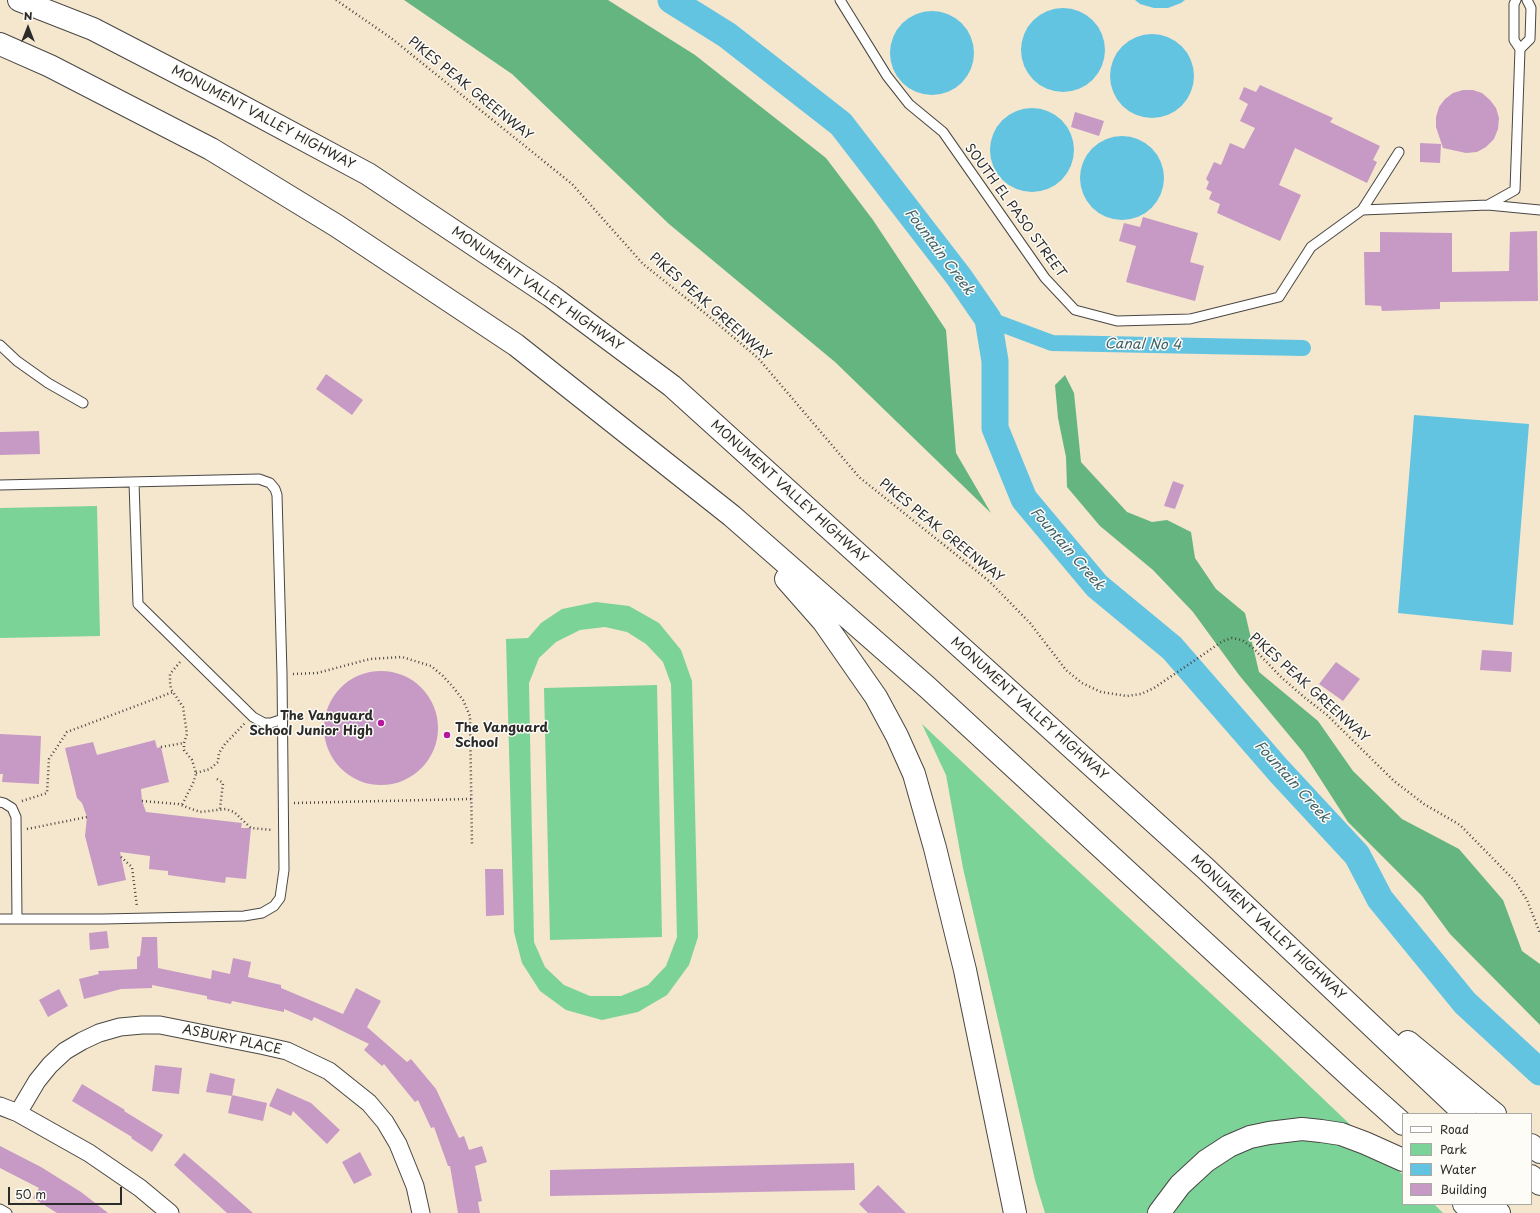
<!DOCTYPE html>
<style>
body{margin:0}
#map{position:relative;width:1540px;height:1213px;overflow:hidden;background:#f5e6ce;font-family:"Playpen Sans",sans-serif}
canvas{display:block}
.legend{position:absolute;left:1402px;top:1113px;width:130px;height:92px;box-sizing:border-box;background:#fdfcf7;border:1px solid #a9a8a5;margin:0;padding:5px 7px;list-style:none;font-size:12px;color:#2b2b2b}
.legend li{display:flex;align-items:center;gap:8px;height:20px}
.legend b{width:20px;border:1px solid #a9a8a5}
.north{position:absolute;left:8px;top:8px;width:40px;height:40px;-webkit-text-stroke:3px #fdfcf7;paint-order:stroke;rotate:0deg;font-size:11px;font-weight:700;line-height:16px;text-align:center;color:#2b2b2b}
.north::after{content:'';display:block;margin:auto;width:14px;height:18px;background:#2b2b2b;clip-path:polygon(50% 0,100% 100%,50% 72%,0 100%)}
.scale{position:absolute;left:8px;top:1187px;width:114px;height:18px;box-sizing:border-box;border:2px solid #2b2b2b;border-top:0;padding-left:5px;font-size:12px;line-height:14px;white-space:nowrap;color:#2b2b2b;-webkit-text-stroke:3px #fdfcf7;paint-order:stroke}
</style>
<div id="map">
<canvas width="1540" height="1213"></canvas>
<ul class="legend">
<li><b style="height:5px;background:#fff"></b>Road</li>
<li><b style="height:11px;background:#7cd398"></b>Park</li>
<li><b style="height:11px;background:#62c4e0"></b>Water</li>
<li><b style="height:11px;background:#c69ac4"></b>Building</li>
</ul>
<div class="north">N</div>
<div class="scale">50 m</div>
</div>
<script>
const ctx = document.querySelector('canvas').getContext('2d');
ctx.lineJoin = 'round';
function fill(path, color) {
  ctx.fillStyle = color;
  ctx.fill(path, 'evenodd');
}
function toPath(rows) {
  const path = new Path2D();
  for (const r of rows) {
    if (r.length === 3) {
      path.moveTo(r[0] + r[2], r[1]);
      path.arc(r[0], r[1], r[2], 0, 2 * Math.PI);
      continue;
    }
    path.moveTo(r[0], r[1]);
    for (let i = 2; i < r.length; i += 2) path.lineTo(r[i], r[i + 1]);
  }
  return path;
}
function trace(path, color, width, dash) {
  ctx.strokeStyle = color;
  ctx.lineWidth = width;
  ctx.lineCap = dash ? 'butt' : 'round';
  ctx.setLineDash(dash || []);
  ctx.stroke(path);
}
function write(font, color, halo, rows, align = 'center') {
  ctx.font = font + ' "Playpen Sans",sans-serif';
  ctx.lineWidth = 3;
  ctx.setLineDash([]);
  ctx.textBaseline = 'middle';
  ctx.strokeStyle = halo;
  ctx.fillStyle = color;
  for (const [text, x, y, turn = 0] of rows) {
    ctx.save();
    ctx.translate(x, y);
    ctx.rotate((+turn || 0) * Math.PI / 180);
    ctx.textAlign = isNaN(turn) ? turn : align;
    if (halo) ctx.strokeText(text, 0, 0);
    ctx.fillText(text, 0, 0);
    ctx.restore();
  }
}
const green = toPath([
 [97,506,100,636,0,638,0,508],
 [596,602,629,606,659,623,681,650,692,681,698,937,689,965,667,995,638,1012,602,1020,566,1010,540,991,522,963,514,932,506,639,528,638,541,623,562,609],
 [605,627,627,632,646,644,663,662,671,684,677,937,666,966,648,985,621,996,590,996,564,985,545,967,534,942,529,683,539,658,556,642,580,630],
 [657,685,662,937,550,940,544,688],
 [922,724,1047,842,1272,1050,1403,1175,1403,1204,1434,1204,1443,1213,1045,1213,1035,1180,963,868,946,775]
]);
const forest = toPath([
 [404,0,608,0,695,55,826,158,873,220,946,330,956,453,991,513,835,362,669,224,512,74],
 [1065,375,1074,393,1081,462,1127,512,1152,522,1167,520,1191,532,1195,558,1216,589,1245,613,1259,672,1318,721,1353,771,1402,819,1459,849,1503,900,1522,951,1540,964,1540,1025,1450,934,1422,896,1348,822,1303,752,1239,675,1193,612,1153,570,1100,526,1067,487,1066,457,1058,418,1055,385]
]);
const water = toPath([
 [1135,0,1185,0,1181,3,1168,8,1154,8,1140,4],
 [1063,50,42],
 [932,53,42],
 [1152,76,42],
 [1032,150,42],
 [1122,178,42],
 [1414,415,1529,424,1513,625,1398,613]
]);
const canal = toPath([
 [988,319,1052,343,1303,348]
]);
const river = toPath([
 [671,0,727,35,841,124,959,277,988,319,995,361,995,428,1024,499,1097,586,1172,648,1279,771,1357,855,1380,899,1465,1003,1540,1072]
]);
const building = toPath([
 [1260,85,1333,118,1330,122,1380,146,1373,160,1377,162,1367,183,1295,148,1279,185,1301,195,1280,241,1217,213,1220,204,1209,199,1212,192,1206,189,1209,182,1206,179,1214,162,1221,165,1230,143,1244,149,1255,128,1240,121,1248,104,1239,99,1244,87,1256,92],
 [1463,90,1473,90,1482,93,1490,100,1496,108,1499,118,1498,129,1494,139,1486,147,1477,152,1466,153,1443,148,1436,127,1436,117,1439,107,1445,99,1453,93],
 [1075,112,1104,121,1099,136,1071,127],
 [1420,143,1441,144,1440,163,1420,162],
 [1143,217,1198,233,1190,262,1204,266,1195,301,1126,282,1136,246,1119,241,1124,223,1140,227],
 [1537,231,1538,301,1440,302,1440,309,1382,311,1381,306,1365,305,1364,252,1380,252,1380,232,1452,233,1452,272,1509,271,1510,232],
 [326,374,363,400,352,415,316,389],
 [39,431,40,454,0,455,0,432],
 [1173,481,1184,485,1175,509,1164,506],
 [1482,650,1512,652,1511,672,1480,670],
 [1336,662,1360,679,1343,701,1319,684],
 [381,728,57],
 [0,734,41,736,39,784,2,782,3,774,0,774],
 [155,740,157,748,161,747,169,782,141,789,142,801,146,812,242,823,241,828,251,828,246,879,226,877,225,883,168,875,168,871,149,869,150,856,120,852,126,880,98,886,85,836,87,817,82,803,77,798,65,748,93,742,97,755],
 [485,869,503,869,504,915,486,916],
 [107,931,109,948,90,950,89,933],
 [142,937,157,937,158,968,211,979,212,970,230,974,233,958,251,962,248,977,281,985,281,988,343,1014,356,988,381,1001,367,1027,407,1062,411,1059,436,1089,459,1138,464,1136,469,1150,482,1146,487,1162,475,1166,482,1201,478,1202,480,1213,458,1213,450,1166,448,1166,434,1127,431,1128,418,1100,415,1102,384,1064,382,1066,364,1050,369,1044,314,1017,312,1021,284,1009,284,1012,232,1001,231,1004,207,999,207,996,152,985,152,988,121,989,84,999,79,979,99,974,98,971,137,969,137,957,140,956],
 [59,989,68,1006,48,1017,39,1000],
 [155,1065,182,1068,179,1094,152,1091],
 [210,1073,235,1079,232,1096,206,1092],
 [82,1084,125,1110,124,1111,163,1135,152,1152,131,1138,132,1137,72,1101],
 [277,1088,311,1103,340,1130,327,1144,293,1111,291,1116,269,1106],
 [232,1095,267,1103,263,1121,228,1113],
 [0,1146,41,1167,81,1192,108,1213,57,1213,33,1198,39,1188,0,1168],
 [360,1152,372,1175,354,1184,342,1162],
 [184,1153,218,1182,253,1213,227,1213,174,1165],
 [854,1163,855,1190,550,1196,550,1170],
 [878,1185,906,1213,868,1213,859,1204]
]);
const path = toPath([
 [336,0,391,38,572,184,643,264,706,314,758,358,859,477,989,581,1030,623,1066,670,1082,683,1101,692,1127,696,1141,694,1154,688,1223,641,1232,638,1242,640,1253,648,1282,678,1304,697,1327,715,1394,781,1424,804,1460,825,1514,880,1527,900,1540,933],
 [180,662,170,674,170,682,171,689,183,707,187,734,184,743,184,750,192,760,196,773,194,781,182,805],
 [293,674,317,673,370,659,402,657,431,666,443,676,453,687,463,700,470,716,472,846],
 [161,747,184,743],
 [196,773,210,769,218,762,219,753,225,744,245,723],
 [217,779,223,783,220,809],
 [22,801,47,793,49,759,67,732,173,692],
 [142,801,178,804,200,812,226,809,234,812,251,828,273,830],
 [294,803,471,799],
 [27,829,87,817],
 [121,857,132,867,137,907]
]);
const service = toPath([
 [840,0,887,76,909,104,943,132,1045,278,1075,310,1117,321,1190,319,1279,297,1311,247,1362,210,1488,205,1515,190,1520,49],
 [1516,0,1514,4,1514,40,1520,49,1530,39,1531,8,1527,0],
 [1488,205,1540,210],
 [1362,210,1399,152],
 [0,345,17,361,48,383,83,403],
 [134,482,138,604,253,717,264,723,271,723,283,719],
 [0,485,259,479,270,483,275,489,277,495,282,674,284,870,280,898,274,906,262,913,244,916,103,919,0,919],
 [0,802,4,803,12,808,16,817,17,918],
 [0,1209,7,1213]
]);
const minor = toPath([
 [0,1106,18,1113,89,1153,140,1188,170,1213],
 [18,1113,37,1081,50,1065,65,1051,82,1041,99,1033,120,1027,142,1025,160,1025,265,1046,287,1051,329,1071,369,1103,385,1122,398,1144,415,1186,421,1213]
]);
const motorway = toPath([
 [19,0,93,29,232,101,368,174,551,296,672,386,1205,868,1465,1114],
 [0,44,50,66,211,149,337,226,516,345,732,516,927,687,1356,1082,1403,1124],
 [786,579,823,621,876,697,897,736,914,774,935,848,965,970,1015,1213],
 [1408,1042,1495,1114],
 [1531,1145,1540,1152],
 [1531,1176,1540,1184],
 [1464,1204,1476,1213],
 [1490,1204,1499,1213],
 [1159,1213,1180,1185,1206,1161,1229,1146,1250,1137,1269,1133,1302,1129,1321,1131,1341,1134,1365,1143,1403,1160]
]);
const markers = [
 [381,723,4,"#b5179e"],
 [447,735,4,"#b5179e"]
];
const streetNames = [
 ["PIKES PEAK GREENWAY",470,89,39],
 ["MONUMENT VALLEY HIGHWAY",263,118,28],
 ["SOUTH EL PASO STREET",1015,211,54],
 ["MONUMENT VALLEY HIGHWAY",537,289,35],
 ["PIKES PEAK GREENWAY",710,307,41],
 ["MONUMENT VALLEY HIGHWAY",789,492,42],
 ["PIKES PEAK GREENWAY",941,531,39],
 ["PIKES PEAK GREENWAY",1309,688,42],
 ["MONUMENT VALLEY HIGHWAY",1029,709,42],
 ["MONUMENT VALLEY HIGHWAY",1268,928,43],
 ["ASBURY PLACE",232,1040,12]
];
const poiNames = [
 ["The Vanguard",373,716],
 ["School Junior High",373,731],
 ["The Vanguard",455,728,"left"],
 ["School",455,743,"left"]
];
const waterNames = [
 ["Fountain Creek",939,252,53],
 ["Canal No 4",1143,345,1],
 ["Fountain Creek",1067,549,49],
 ["Fountain Creek",1292,782,48]
];
fill(green, '#7cd398');
fill(forest, '#65b580');
fill(water, '#62c4e0');
trace(canal, '#62c4e0', 16);
trace(river, '#62c4e0', 27);
fill(building, '#c69ac4');
trace(service, '#494743', 11);
trace(minor, '#494743', 19);
trace(motorway, '#494743', 24);
trace(path, '#494743', 2.5, [1, 3]);
trace(service, '#fff', 9);
trace(minor, '#fff', 17);
trace(motorway, '#fff', 22);
for (const [x, y, r, color] of markers) {
  const dot = new Path2D();
  dot.arc(x, y, r, 0, 2 * Math.PI);
  ctx.fillStyle = color;
  ctx.fill(dot);
  trace(dot, '#fdfcf7', 1.5);
}
write('13px', '#2b2b2b', '#fdfcf7', streetNames);
write('bold 13px', '#2b2b2b', '#fdfcf7', poiNames, 'right');
write('italic 14px', '#3e616a', '#fdfcf7', waterNames);
</script>
